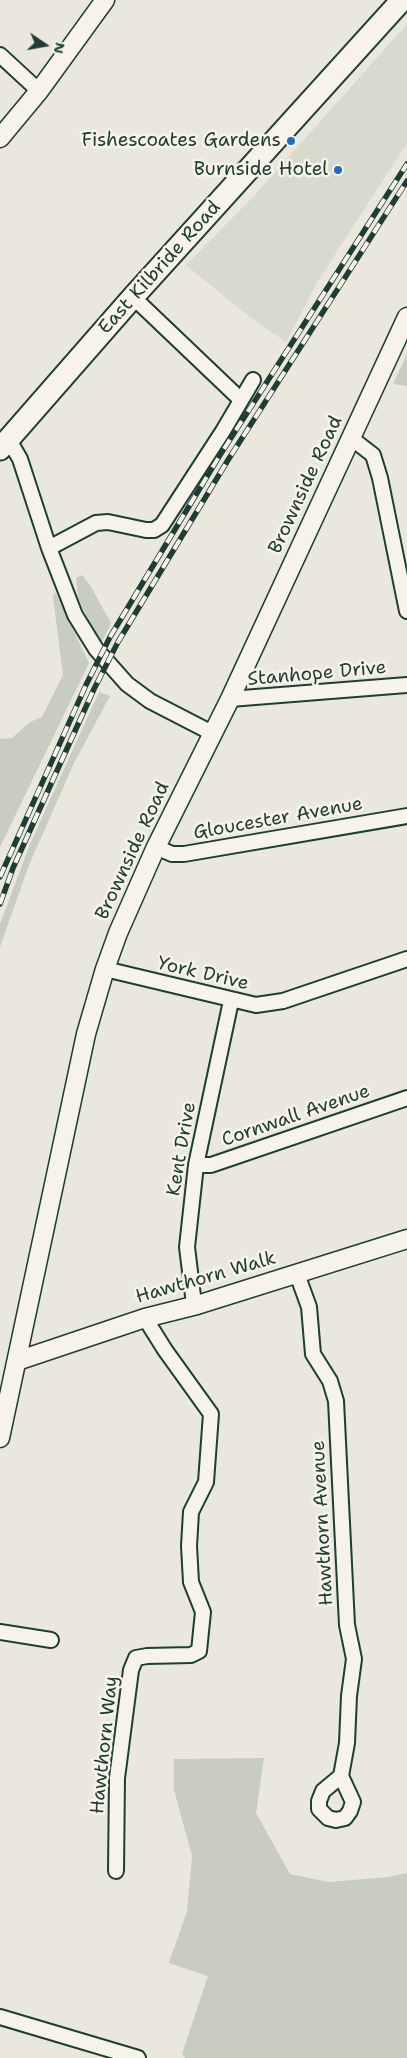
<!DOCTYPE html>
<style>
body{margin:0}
#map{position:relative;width:407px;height:2058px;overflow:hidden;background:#eae8dd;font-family:"Shantell Sans",sans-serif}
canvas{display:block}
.north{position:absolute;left:20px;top:20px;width:50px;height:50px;-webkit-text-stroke:4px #f7f3e8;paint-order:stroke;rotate:102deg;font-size:14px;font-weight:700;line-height:20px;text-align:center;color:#1f3d34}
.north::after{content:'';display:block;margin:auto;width:18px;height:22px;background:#1f3d34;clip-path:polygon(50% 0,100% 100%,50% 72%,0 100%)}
</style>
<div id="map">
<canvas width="407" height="2058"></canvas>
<div class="north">N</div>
</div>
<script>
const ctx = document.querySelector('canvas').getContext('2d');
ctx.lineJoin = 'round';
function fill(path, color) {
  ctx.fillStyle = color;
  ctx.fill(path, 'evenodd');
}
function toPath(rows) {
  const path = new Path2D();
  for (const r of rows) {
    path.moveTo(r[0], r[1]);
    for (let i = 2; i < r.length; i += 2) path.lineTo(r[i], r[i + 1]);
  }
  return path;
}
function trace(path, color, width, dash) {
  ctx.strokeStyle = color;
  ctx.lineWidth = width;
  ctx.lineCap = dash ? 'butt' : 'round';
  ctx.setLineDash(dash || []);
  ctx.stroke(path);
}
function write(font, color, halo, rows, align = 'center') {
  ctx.font = font + ' "Shantell Sans",sans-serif';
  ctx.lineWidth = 5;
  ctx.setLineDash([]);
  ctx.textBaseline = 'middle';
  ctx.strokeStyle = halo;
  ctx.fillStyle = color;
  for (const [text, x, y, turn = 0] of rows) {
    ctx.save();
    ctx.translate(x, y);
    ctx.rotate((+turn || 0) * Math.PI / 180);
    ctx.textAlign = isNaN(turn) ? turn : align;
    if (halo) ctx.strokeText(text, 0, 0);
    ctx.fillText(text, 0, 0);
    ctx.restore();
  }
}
const built = toPath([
 [407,24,407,143,318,281,286,342,248,316,186,265,252,198]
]);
const green = toPath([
 [407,354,407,386,393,384],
 [82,575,90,585,111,623,100,646,78,597,76,578],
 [55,592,89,663,0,847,0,739,12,738,30,722,42,717,63,675,53,597],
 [99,692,110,696,74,763,29,865,0,947,0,924,30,844],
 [264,1758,256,1813,290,1874,329,1882,388,1877,407,1873,407,2058,185,2058,182,2054,208,1976,169,1963,187,1911,192,1856,174,1790,174,1759]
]);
const minor = toPath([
 [0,55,39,91],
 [133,297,241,400],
 [351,438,373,455,380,478,407,611],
 [9,440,20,459,49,548,75,615,96,649,127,684,150,701,212,733],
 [49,548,96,523,108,522,146,530,154,530,162,525,223,431,253,380],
 [230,699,407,685],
 [156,847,172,854,184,854,407,816],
 [105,969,256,1005,283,1001,407,959],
 [196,1165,211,1165,407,1098],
 [297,1274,309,1307,313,1354,330,1381,336,1401,347,1625,354,1659,349,1696,347,1743,341,1776,353,1802,350,1811,345,1818,336,1820,328,1818,319,1809,319,1801,323,1791,341,1776],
 [197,1305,193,1296,187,1247,196,1165,231,1001],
 [0,1632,51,1640],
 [116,1871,117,1778,131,1670,136,1658,147,1656,191,1655,199,1651,203,1612,191,1582,189,1546,191,1512,206,1482,211,1414,165,1350,145,1318],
 [0,2017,138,2058]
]);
const tertiary = toPath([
 [0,138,39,91,105,0],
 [17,1361,145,1318,197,1305,407,1239],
 [0,1438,86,1034,105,969,118,933,156,847,230,699,407,317]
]);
const primary = toPath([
 [0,449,133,297,402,0]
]);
const rail = toPath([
 [0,877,86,685,110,637,220,455,407,164],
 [0,904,13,868,94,689,118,642,228,460,407,181]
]);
const markers = [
 [291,141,5,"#1f6fb2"],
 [338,170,5,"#1f6fb2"]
];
const poiNames = [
 ["Fishescoates Gardens",281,141],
 ["Burnside Hotel",328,170]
];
const streetNames = [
 ["East Kilbride Road",160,268,-48],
 ["Brownside Road",306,485,-65],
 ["Stanhope Drive",317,674,-5],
 ["Gloucester Avenue",278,819,-10],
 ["Brownside Road",133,851,-65],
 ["York Drive",203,974,13],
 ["Cornwall Avenue",296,1116,-19],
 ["Kent Drive",182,1149,-80],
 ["Hawthorn Walk",206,1278,-16],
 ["Hawthorn Avenue",323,1523,-93],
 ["Hawthorn Way",105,1745,-84]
];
fill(built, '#d9dacf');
fill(green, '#c8ccc1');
trace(minor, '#1f3d34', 18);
trace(tertiary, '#1f3d34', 21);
trace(primary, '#1f3d34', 25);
trace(minor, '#f7f3e8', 14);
trace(tertiary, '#f7f3e8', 18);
trace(primary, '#f7f3e8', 21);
trace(rail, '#1f3d34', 5.5);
trace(rail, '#f7f3e8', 4, [11]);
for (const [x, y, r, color] of markers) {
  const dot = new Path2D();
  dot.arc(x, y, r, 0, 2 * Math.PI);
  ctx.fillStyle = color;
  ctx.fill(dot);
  trace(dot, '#f7f3e8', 2);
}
write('19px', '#1f3d34', '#f7f3e8', poiNames, 'right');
write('19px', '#1f3d34', '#f7f3e8', streetNames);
</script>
